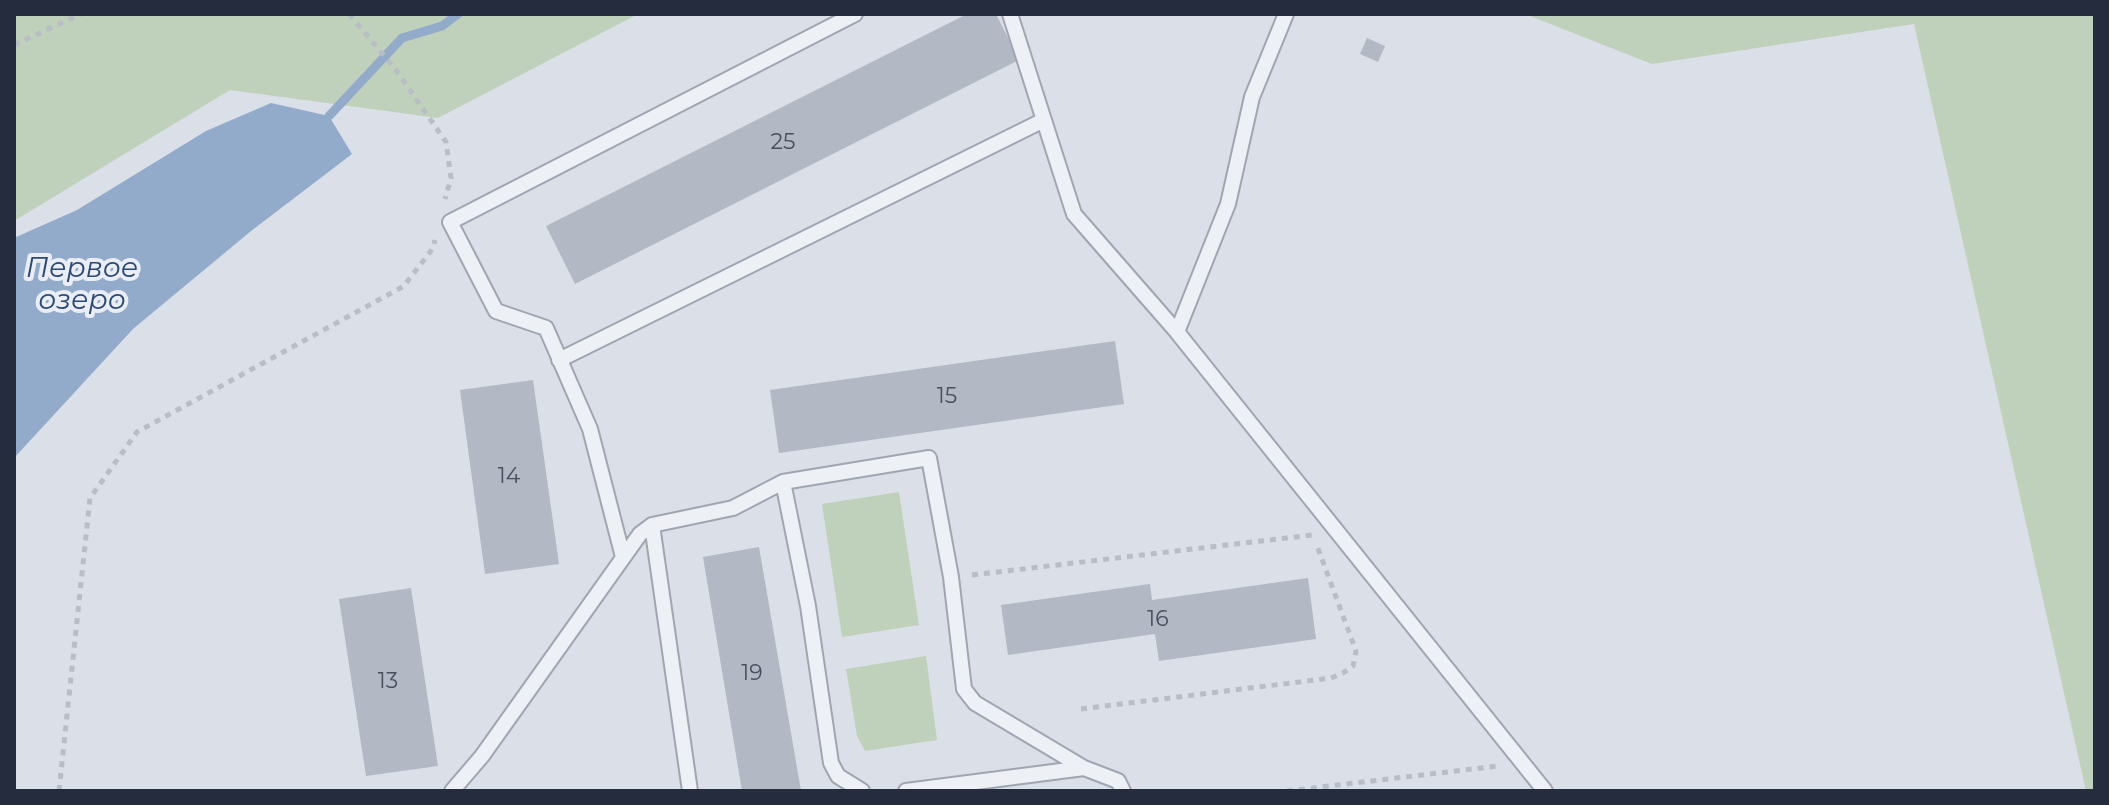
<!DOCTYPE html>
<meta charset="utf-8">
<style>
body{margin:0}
#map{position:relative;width:2109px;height:805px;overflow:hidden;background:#dbdfe7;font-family:Montserrat,sans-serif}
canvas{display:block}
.frame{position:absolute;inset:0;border:16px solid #242c3d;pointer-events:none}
</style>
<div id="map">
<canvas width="2109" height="805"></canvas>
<div class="frame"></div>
</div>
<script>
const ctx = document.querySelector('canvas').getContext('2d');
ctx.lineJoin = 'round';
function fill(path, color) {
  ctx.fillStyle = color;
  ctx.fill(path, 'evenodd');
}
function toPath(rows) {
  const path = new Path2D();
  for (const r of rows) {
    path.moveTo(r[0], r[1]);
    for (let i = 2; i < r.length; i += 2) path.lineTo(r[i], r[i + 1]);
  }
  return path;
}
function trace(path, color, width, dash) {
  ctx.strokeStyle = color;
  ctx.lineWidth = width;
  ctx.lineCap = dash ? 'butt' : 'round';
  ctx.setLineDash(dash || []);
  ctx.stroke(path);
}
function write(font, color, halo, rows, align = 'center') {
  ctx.font = font + ' Montserrat,sans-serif';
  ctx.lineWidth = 8;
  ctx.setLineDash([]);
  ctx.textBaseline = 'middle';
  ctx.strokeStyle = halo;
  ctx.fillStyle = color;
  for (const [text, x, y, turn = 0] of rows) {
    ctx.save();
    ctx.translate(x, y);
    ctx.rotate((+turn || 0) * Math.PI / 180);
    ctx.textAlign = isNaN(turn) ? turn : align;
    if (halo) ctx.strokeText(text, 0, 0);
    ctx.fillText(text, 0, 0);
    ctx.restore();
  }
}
const green = toPath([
 [14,14,638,14,438,118,230,90,14,221],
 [1525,14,2095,14,2095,791,2086,791,1914,24,1652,64],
 [899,492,919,625,842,637,822,504],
 [926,656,937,740,865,751,857,736,846,669]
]);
const water = toPath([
 [271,103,329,116,352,154,251,231,133,329,14,458,14,238,77,210,206,131]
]);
const stream = toPath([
 [329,116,402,38,442,26,458,14]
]);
const building = toPath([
 [967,14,996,14,1019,60,575,284,546,226],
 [1367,38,1385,46,1378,62,1360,54],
 [1115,341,1124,404,779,453,770,390],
 [533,380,559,564,485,574,460,390],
 [759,547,801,791,742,791,703,557],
 [1308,578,1316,639,1159,661,1155,634,1008,655,1001,605,1150,584,1152,600],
 [411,588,438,766,366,776,339,599]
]);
const path = toPath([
 [349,14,396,70,446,142,451,178,445,199],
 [14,45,81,14],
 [972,575,1312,535],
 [1081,709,1331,678,1343,673,1353,666,1356,651,1316,543],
 [59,791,90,498,137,432,404,286,433,248,435,240],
 [1287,791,1498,766]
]);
const service = toPath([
 [1010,14,1074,214,1177,332,1545,791],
 [1177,332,1228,204,1252,97,1286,14],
 [559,360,1044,120],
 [783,482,808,606,831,763,838,776,862,791],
 [652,525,690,791],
 [623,557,590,429,546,328,496,311,450,222,855,14],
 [452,791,482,756,640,534,652,525,733,508,783,482,929,458,951,577,964,689,975,703,1084,768],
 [906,791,1084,768,1118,781,1123,791]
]);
const numberNames = [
 ["25",783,143],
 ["15",947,397],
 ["14",509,477],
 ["16",1158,620],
 ["19",752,674],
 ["13",388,682]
];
const waterNames = [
 ["Первое",82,269],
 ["озеро",82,301]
];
fill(green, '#c0d1bb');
fill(water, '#92abca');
trace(stream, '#92abca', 9);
fill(building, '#b2b8c4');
trace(service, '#a0a6b1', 18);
trace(path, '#b9bdc5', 5, [6, 6]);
trace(service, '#edf0f5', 14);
write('22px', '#484f5f', null, numberNames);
write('italic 28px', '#2c4974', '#eaeef4', waterNames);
</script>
